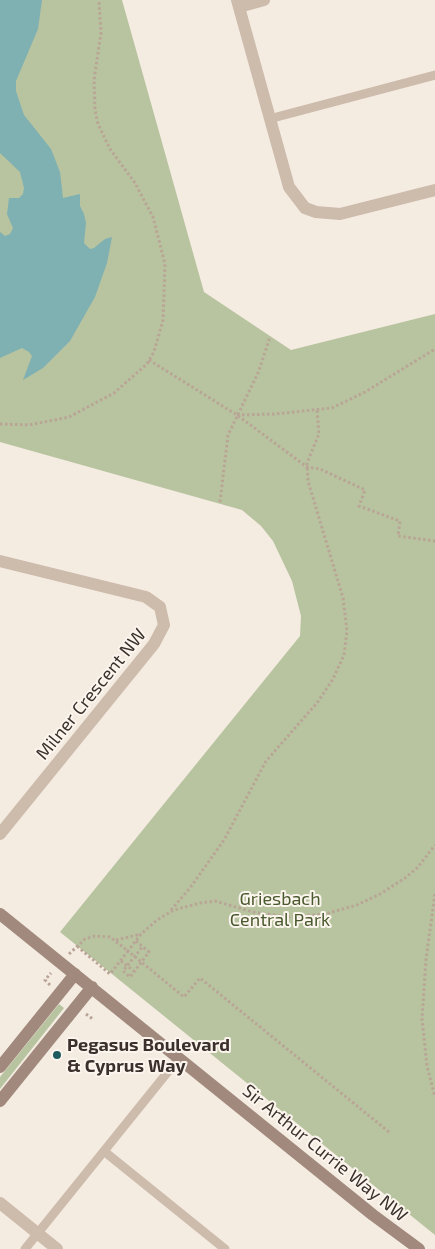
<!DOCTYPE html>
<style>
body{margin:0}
canvas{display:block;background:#f4ebe1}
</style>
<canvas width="435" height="1249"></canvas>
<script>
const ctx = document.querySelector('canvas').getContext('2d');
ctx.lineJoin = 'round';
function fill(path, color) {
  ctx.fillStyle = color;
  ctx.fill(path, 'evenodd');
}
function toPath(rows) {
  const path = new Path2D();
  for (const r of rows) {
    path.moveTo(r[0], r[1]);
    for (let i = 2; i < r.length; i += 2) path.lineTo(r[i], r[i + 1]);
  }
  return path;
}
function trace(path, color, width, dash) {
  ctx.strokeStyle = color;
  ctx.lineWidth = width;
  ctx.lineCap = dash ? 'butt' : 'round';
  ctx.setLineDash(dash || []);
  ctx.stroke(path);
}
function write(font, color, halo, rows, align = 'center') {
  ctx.font = font + ' "Exo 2",sans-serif';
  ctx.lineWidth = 4;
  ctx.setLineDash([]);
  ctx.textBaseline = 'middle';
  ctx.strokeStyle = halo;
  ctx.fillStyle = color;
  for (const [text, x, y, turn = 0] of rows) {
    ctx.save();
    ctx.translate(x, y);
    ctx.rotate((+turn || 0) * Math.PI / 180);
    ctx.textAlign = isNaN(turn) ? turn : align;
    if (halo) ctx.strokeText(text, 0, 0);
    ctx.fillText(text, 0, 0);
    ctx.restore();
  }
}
const green = toPath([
 [0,0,122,0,204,292,291,350,435,314,435,1235,60,932,300,636,301,616,292,581,273,541,261,526,242,510,0,442],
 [59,1004,64,1008,0,1089,0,1077]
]);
const water = toPath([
 [0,0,42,0,38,29,16,81,16,91,24,115,51,149,60,172,63,198,80,194,80,206,84,214,86,223,84,243,90,249,94,248,105,239,112,237,107,263,95,297,70,341,43,368,23,380,32,356,29,352,22,348,0,358,0,232,5,236,10,234,13,228,7,214,9,198,19,198,23,194,24,188,20,172,0,153]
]);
const path = toPath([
 [149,360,237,415,307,467,320,469,365,490,359,506,400,521,398,536,435,541],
 [237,415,274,414,332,408,365,392,435,349],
 [0,424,29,425,69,417,114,393,147,364,154,352,163,320,165,264,153,217,135,183,110,149,98,124,95,110,94,80,101,33,99,0],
 [220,502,228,435,258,373,270,337],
 [435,894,426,959,422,1019,427,1066,435,1097],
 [171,910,190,888,224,840,266,761,317,703,333,679,344,655,347,631,343,598,308,481,307,463,319,434,317,410],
 [116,940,141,934],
 [136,941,149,952,130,977,123,971,143,946],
 [69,954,85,939,95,936,110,937,128,951,110,974,78,947],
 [121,961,134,971],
 [50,985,45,980,51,973],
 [86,1014,94,1020],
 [389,1132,200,978,184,997,128,951,141,934,157,920,174,910,200,903,215,901,253,912,289,917,325,914,357,905,380,894,405,878,418,867,435,845]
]);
const lane = toPath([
 [269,119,435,75],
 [105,1152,225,1249],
 [25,1249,179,1058]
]);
const street = toPath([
 [237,0,289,187,305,208,316,212,340,214,435,190],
 [239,7,264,0],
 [0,561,146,597,160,607,164,625,154,644,0,834],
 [0,1203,57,1249]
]);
const secondary = toPath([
 [0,914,373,1215,419,1249],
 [0,1067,75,974],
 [0,1101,92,987]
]);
const markers = [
 [57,1055,5,"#1f5a5e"]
];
const streetNames = [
 ["Milner Crescent NW",91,694,-51],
 ["Sir Arthur Currie Way NW",325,1153,39]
];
const parkNames = [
 ["Griesbach",280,899],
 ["Central Park",280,920]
];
const poiNames = [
 ["Pegasus Boulevard",67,1045],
 ["& Cyprus Way",67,1066]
];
fill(green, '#b8c4a0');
fill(water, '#7fb0b2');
trace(path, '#b9a596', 3, [2.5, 2.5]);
trace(lane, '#cdbbac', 9);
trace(street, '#cdbbac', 12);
trace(secondary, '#a18a7d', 12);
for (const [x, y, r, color] of markers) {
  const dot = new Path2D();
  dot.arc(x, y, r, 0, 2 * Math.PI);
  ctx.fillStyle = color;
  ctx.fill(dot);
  trace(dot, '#fbf5ee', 2);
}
write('18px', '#3b302b', '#fbf5ee', streetNames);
write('18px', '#4a5a2e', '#fbf5ee', parkNames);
write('bold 18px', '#3b302b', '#fbf5ee', poiNames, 'left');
</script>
